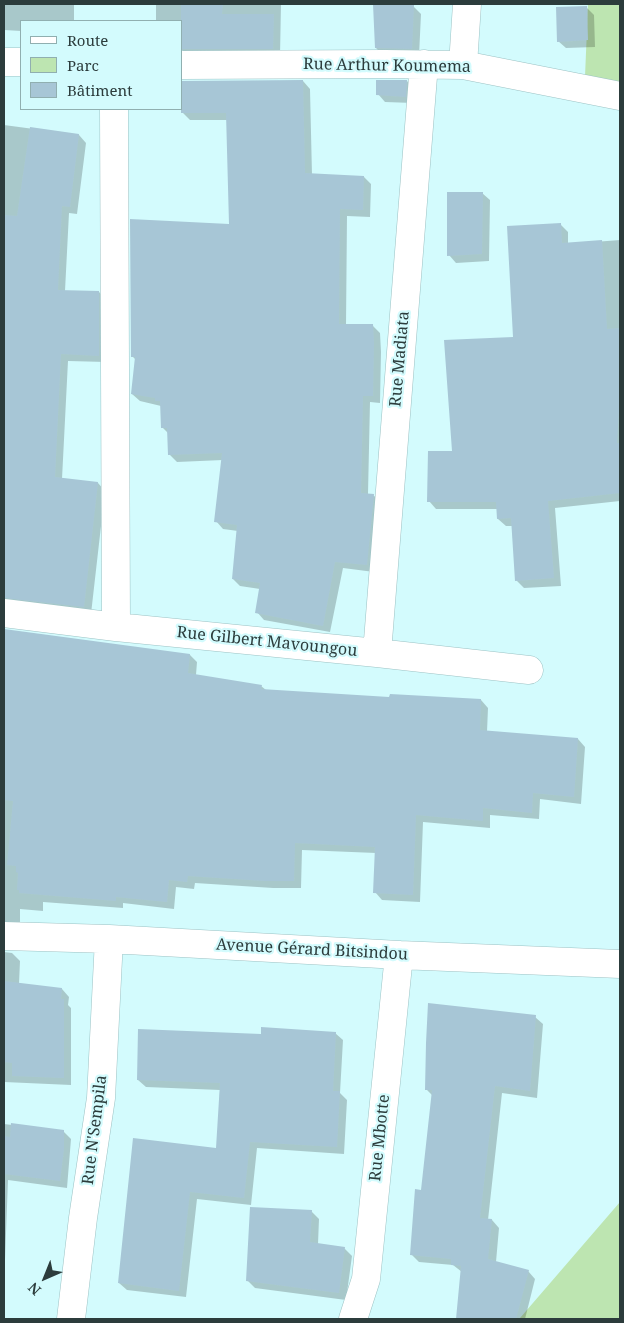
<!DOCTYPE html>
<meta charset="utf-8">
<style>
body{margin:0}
#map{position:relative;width:624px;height:1323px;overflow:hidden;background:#d3fbfd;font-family:"Noto Serif",serif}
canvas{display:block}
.frame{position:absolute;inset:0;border:5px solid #2c3c3c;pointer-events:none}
.legend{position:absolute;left:20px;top:20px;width:162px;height:90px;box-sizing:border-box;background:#d3fbfd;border:1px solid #90afb0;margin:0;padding:6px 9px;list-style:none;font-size:15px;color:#2c3c3c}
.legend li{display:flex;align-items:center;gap:10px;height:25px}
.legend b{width:25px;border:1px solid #90afb0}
.north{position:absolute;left:20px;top:1253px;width:50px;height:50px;-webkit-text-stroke:4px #d3fbfd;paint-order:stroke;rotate:224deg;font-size:14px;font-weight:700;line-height:20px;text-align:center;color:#2c3c3c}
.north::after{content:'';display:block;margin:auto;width:18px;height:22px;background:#2c3c3c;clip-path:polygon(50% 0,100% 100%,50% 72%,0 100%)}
</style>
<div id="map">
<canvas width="624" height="1323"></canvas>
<div class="frame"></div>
<ul class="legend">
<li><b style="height:6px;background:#fff"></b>Route</li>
<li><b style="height:14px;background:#bde5b1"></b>Parc</li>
<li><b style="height:14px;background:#a7c6d6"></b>Bâtiment</li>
</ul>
<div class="north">N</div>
</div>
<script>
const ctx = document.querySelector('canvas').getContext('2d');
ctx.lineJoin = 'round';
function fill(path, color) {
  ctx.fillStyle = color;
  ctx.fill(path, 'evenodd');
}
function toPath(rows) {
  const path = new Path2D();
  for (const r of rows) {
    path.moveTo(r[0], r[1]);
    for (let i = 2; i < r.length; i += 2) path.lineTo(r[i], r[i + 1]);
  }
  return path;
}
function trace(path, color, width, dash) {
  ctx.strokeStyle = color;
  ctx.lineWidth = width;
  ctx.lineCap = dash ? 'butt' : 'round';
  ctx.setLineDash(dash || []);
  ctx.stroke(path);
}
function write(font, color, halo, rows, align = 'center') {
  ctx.font = font + ' "Noto Serif",serif';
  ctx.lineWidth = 4.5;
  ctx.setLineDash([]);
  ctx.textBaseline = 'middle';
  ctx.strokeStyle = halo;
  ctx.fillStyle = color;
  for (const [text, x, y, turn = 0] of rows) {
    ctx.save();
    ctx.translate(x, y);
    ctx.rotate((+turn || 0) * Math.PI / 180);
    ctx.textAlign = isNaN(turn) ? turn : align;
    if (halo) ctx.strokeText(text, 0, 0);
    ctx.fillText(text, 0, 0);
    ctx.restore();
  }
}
const green = toPath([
 [588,4,620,4,620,106,584,101],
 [620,1202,620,1319,523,1319,520,1318]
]);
const shadow = toPath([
 [4,4,74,4,74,21,21,21,21,31,4,30],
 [156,4,281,4,280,56,189,57,181,49,181,21,156,21],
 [374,4,413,6,421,14,419,56,383,55,376,48],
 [586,7,594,15,595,47,566,48,558,41],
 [303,81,310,89,312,175,364,177,371,184,370,217,347,216,346,326,373,326,380,333,381,352,380,403,370,402,368,494,373,495,381,502,374,572,343,568,330,632,264,620,257,612,260,589,240,586,233,579,238,531,223,529,216,521,223,460,177,462,169,454,168,433,162,427,161,406,140,401,132,394,136,360,132,356,230,225,228,120,190,120,182,112],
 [407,81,414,89,413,103,385,102,378,94],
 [4,125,79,135,86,143,77,214,69,213,65,291,99,292,106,299,106,362,68,361,62,479,98,483,105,491,91,614,4,607],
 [482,193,490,200,489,261,456,263,449,255],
 [560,224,568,232,568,244,620,240,620,501,555,508,561,586,524,588,516,580,512,526,506,526,498,519,498,509,436,509,429,501,514,338],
 [4,630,190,655,197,662,196,675,261,686,266,690,390,698,481,700,488,708,487,732,578,739,585,747,581,804,540,799,539,819,490,815,490,828,423,822,420,902,382,900,375,892,376,853,302,850,301,888,273,888,195,883,194,889,176,887,174,909,123,903,123,908,43,902,43,911,20,909,20,928,4,930],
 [4,952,12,953,20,961,19,984,62,989,69,997,68,1005,71,1008,71,1085,4,1082],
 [535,1017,543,1024,537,1098,502,1093,488,1220,492,1220,499,1228,496,1262,528,1271,535,1279,525,1319,457,1319,462,1272,453,1265,419,1262,412,1255,422,1191,433,1096,427,1090],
 [335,1033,343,1040,340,1093,347,1100,344,1154,257,1148,251,1205,197,1199,186,1297,127,1290,119,1283,218,1149,220,1090,146,1087,138,1080,262,1035],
 [4,1124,63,1131,71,1139,67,1188,8,1180,4,1287],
 [311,1211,319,1219,318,1244,344,1248,352,1256,346,1300,255,1288,247,1280]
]);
const building = toPath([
 [181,4,223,4,222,14,274,14,273,49,181,49],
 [373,4,414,5,412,49,375,48],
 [587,6,588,40,557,42,556,7],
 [303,80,305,173,364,176,363,210,340,209,339,324,373,324,374,343,373,396,363,396,361,493,374,494,367,565,335,562,323,626,255,613,260,583,232,579,237,525,214,522,222,453,168,455,167,428,161,428,160,401,155,401,155,398,131,394,135,357,131,357,130,219,229,224,226,113,181,113,181,81],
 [376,80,407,80,406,97,376,95],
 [30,127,79,134,70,207,62,206,58,290,99,291,99,356,61,354,55,477,98,482,84,607,4,598,4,215,17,216],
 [447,192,483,192,482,254,447,256],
 [561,223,562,243,602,240,607,329,620,328,620,395,617,443,620,443,620,493,548,501,554,578,515,581,511,518,497,519,496,502,427,502,428,451,452,451,444,340,513,337,507,226],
 [4,629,190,654,188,673,262,685,261,689,389,697,390,694,481,699,480,730,578,738,574,797,533,793,532,813,483,808,483,821,416,815,413,895,373,893,375,847,295,843,294,881,265,881,188,876,187,882,169,880,167,902,116,897,116,901,19,893,19,890,17,890,18,873,16,872,16,866,7,865,13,801,4,800],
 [4,981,62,988,61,999,64,999,64,1078,12,1076,12,1063,4,1062],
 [428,1003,536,1015,530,1091,495,1086,480,1218,492,1219,488,1259,529,1270,516,1319,456,1319,461,1266,451,1265,451,1259,410,1255,415,1189,421,1190,432,1090,425,1090,426,1043],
 [261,1027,336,1032,333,1091,340,1091,337,1147,250,1142,244,1198,190,1192,179,1291,118,1283,133,1138,216,1148,220,1083,137,1080,138,1029,261,1034],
 [11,1123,64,1130,64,1149,60,1181,4,1174,4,1136,10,1137],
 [250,1207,312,1210,310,1242,345,1247,339,1293,246,1281]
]);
const minor = toPath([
 [4,62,21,62],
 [181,65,385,64,463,65,620,96],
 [463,65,467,4],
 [114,109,116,627],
 [4,613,116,627,377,653,529,670],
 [377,653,424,64],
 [4,936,109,939,399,955,620,964],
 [71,1319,83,1218,101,1098,109,939],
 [353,1319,366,1279,399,955]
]);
const streetNames = [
 ["Rue Arthur Koumema",387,66,1],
 ["Rue Madiata",400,359,-85],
 ["Rue Gilbert Mavoungou",267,642,6],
 ["Avenue Gérard Bitsindou",312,950,3],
 ["Rue N'Sempila",95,1130,-83],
 ["Rue Mbotte",380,1138,-84]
];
fill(green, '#bde5b1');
fill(shadow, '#0003');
fill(building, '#a7c6d6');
trace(minor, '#9cc2c4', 29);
trace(minor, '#fff', 28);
write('16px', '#2c3c3c', '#d3fbfd', streetNames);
</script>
